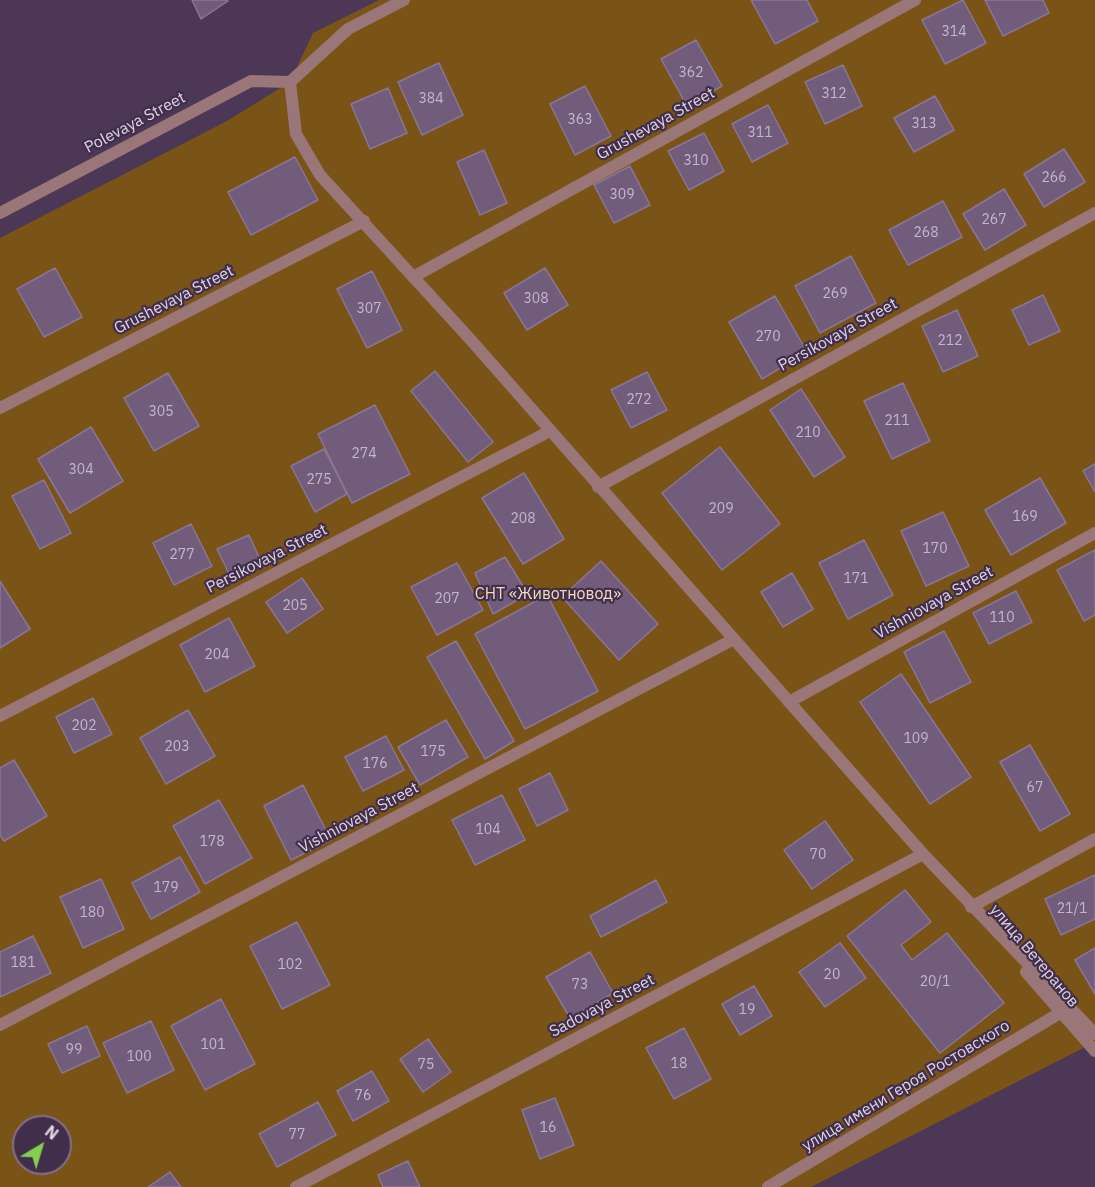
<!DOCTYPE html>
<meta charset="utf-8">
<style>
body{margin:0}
#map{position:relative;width:1095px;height:1187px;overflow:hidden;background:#4c3856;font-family:"IBM Plex Sans",sans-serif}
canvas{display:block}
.north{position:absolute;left:12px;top:1115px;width:60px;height:60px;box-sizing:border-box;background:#412e4b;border:2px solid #817089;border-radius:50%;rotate:38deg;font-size:16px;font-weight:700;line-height:24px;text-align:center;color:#e0d4e6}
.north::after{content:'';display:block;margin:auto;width:21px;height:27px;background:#84d04e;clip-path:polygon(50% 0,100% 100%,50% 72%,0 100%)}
</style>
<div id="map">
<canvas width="1095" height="1187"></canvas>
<div class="north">N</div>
</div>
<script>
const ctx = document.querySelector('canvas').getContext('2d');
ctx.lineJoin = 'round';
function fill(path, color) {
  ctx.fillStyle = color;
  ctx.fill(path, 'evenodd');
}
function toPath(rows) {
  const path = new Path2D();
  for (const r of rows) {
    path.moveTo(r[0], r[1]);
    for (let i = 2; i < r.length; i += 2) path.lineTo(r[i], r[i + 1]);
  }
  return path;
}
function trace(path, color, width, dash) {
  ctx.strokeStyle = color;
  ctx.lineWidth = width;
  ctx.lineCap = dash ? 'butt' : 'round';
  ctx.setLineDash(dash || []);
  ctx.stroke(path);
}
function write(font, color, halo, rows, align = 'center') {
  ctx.font = font + ' "IBM Plex Sans",sans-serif';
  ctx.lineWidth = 4.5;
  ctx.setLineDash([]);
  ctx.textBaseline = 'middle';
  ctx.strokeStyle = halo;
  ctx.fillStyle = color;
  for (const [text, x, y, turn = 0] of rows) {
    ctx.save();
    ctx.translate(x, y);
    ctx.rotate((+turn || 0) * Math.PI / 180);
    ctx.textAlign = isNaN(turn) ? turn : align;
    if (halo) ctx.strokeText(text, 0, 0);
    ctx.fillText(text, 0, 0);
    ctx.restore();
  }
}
const green = toPath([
 [379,0,1095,0,1095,1042,811,1187,0,1187,0,238,227,121,290,82,313,33],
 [24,1127,60,1127,60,1163,24,1163]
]);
const building = toPath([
 [192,0,227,0,228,1,201,19,192,0],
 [751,0,807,0,818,21,775,44,751,0],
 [963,0,986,43,945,64,922,20,963,0],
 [985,0,1043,0,1049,13,1003,36,985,0],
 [696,40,722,86,687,106,661,59,696,40],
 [439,63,463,115,422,135,398,82,439,63],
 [843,65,862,106,825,124,805,82,843,65],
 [585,86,611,136,575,155,550,104,585,86],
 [388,88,407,133,370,149,351,104,388,88],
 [935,96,954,130,914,152,894,118,935,96],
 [768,105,788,143,752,162,732,124,768,105],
 [704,133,724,171,689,190,668,151,704,133],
 [1064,149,1085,182,1044,207,1024,174,1064,149],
 [484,150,507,203,480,215,457,162,484,150],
 [295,157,318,200,251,235,228,192,295,157],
 [630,166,650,205,614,223,594,185,630,166],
 [1004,189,1026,225,985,250,963,214,1004,189],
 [943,201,962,237,908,265,889,230,943,201],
 [851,256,876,303,820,333,795,286,851,256],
 [55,268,82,317,44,337,17,289,55,268],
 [545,268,568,305,527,330,504,293,545,268],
 [372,271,402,330,367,348,337,289,372,271],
 [1043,295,1060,331,1029,345,1012,310,1043,295],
 [775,296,807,352,762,379,729,322,775,296],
 [957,310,978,356,943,372,922,326,957,310],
 [435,371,493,442,468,462,411,391,435,371],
 [647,372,667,410,631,428,611,390,647,372],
 [168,373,199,426,154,451,124,398,168,373],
 [903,383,930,441,892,459,864,401,903,383],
 [801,389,845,457,814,477,770,410,801,389],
 [375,405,410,474,352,503,318,434,375,405],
 [91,427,123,481,70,513,38,459,91,427],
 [720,447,780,524,722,570,662,493,720,447],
 [324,449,347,494,315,512,291,466,324,449],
 [1095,464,1095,492,1083,471,1095,464],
 [524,473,564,539,523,564,482,498,524,473],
 [1040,478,1066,523,1011,555,985,510,1040,478],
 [44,480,71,533,40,549,12,496,44,480],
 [943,512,969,566,926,586,901,531,943,512],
 [191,524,212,566,174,585,153,543,191,524],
 [249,535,263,566,232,580,217,549,249,535],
 [864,540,893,595,848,619,819,563,864,540],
 [1095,550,1095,615,1084,621,1057,570,1095,550],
 [505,557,528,594,493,614,475,573,505,557],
 [601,561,658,624,619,660,562,597,601,561],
 [457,563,483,610,437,635,411,587,457,563],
 [792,573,813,609,783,627,761,592,792,573],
 [302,578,323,609,287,633,266,602,302,578],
 [0,581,30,629,0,648,0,581],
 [1016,591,1032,622,989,644,973,613,1016,591],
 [547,595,598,691,525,729,475,634,547,595],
 [229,618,255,666,205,692,180,645,229,618],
 [944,631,971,682,930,703,904,652,944,631],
 [456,641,514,741,485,759,427,657,456,641],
 [901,674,971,777,930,804,860,702,901,674],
 [93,698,112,734,74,753,56,717,93,698],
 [188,710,215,756,166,784,140,738,188,710],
 [446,720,468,757,420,785,398,747,446,720],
 [386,736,404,770,363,791,345,757,386,736],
 [1030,745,1070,814,1040,831,1000,762,1030,745],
 [14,760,47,816,4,841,0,835,0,768,14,760],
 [550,773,568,810,537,826,519,789,550,773],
 [303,785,331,840,291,860,264,806,303,785],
 [502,795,525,840,475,865,452,820,502,795],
 [219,800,252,858,205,884,173,826,219,800],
 [825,821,853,860,812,889,784,850,825,821],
 [180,857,200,892,151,919,132,883,180,857],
 [1095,875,1095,919,1061,935,1045,899,1095,875],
 [101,879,124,929,83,948,60,897,101,879],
 [656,880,667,902,601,937,590,916,656,880],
 [905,890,931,922,901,945,912,960,947,933,1004,1003,940,1053,847,936,905,890],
 [297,922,330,985,282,1009,250,946,297,922],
 [33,936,51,973,0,997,0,952,33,936],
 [840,943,866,978,825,1007,799,972,840,943],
 [1095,948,1095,994,1075,960,1095,948],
 [590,952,613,993,570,1018,546,977,590,952],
 [754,986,772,1016,740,1035,722,1004,754,986],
 [221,999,255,1064,205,1090,171,1026,221,999],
 [151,1021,174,1070,127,1093,103,1043,151,1021],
 [87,1026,100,1056,62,1073,48,1044,87,1026],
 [684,1028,711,1079,674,1099,646,1048,684,1028],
 [428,1039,451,1072,423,1092,400,1059,428,1039],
 [372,1071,389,1101,353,1121,337,1091,372,1071],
 [555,1098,574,1145,540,1159,522,1110,555,1098],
 [318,1102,336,1135,277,1167,259,1134,318,1102],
 [408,1161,420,1187,383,1187,378,1175,408,1161],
 [170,1172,181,1187,148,1187,170,1172]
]);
const minor = toPath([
 [0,213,251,81,290,82],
 [413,277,915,0],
 [0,408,364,221],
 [598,487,1095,213],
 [789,702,1095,533],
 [0,716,550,431],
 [971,907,1095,839],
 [0,1025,732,640],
 [296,1187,923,854],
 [768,1187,1060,1013]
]);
const tertiary = toPath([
 [404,0,348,29,290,82,296,134,320,175,470,339,923,854,1095,1034],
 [1026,972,1095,1051]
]);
const numberNames = [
 ["314",954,32],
 ["362",691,73],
 ["312",834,94],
 ["384",431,99],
 ["363",580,120],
 ["313",924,124],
 ["311",760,133],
 ["310",696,161],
 ["266",1054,178],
 ["309",622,195],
 ["267",994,220],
 ["268",926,233],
 ["269",835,294],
 ["308",536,299],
 ["307",369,309],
 ["270",768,337],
 ["212",950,341],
 ["272",639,400],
 ["305",161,412],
 ["211",897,421],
 ["210",808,433],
 ["274",364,454],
 ["304",81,470],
 ["275",319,480],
 ["209",721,509],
 ["169",1025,517],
 ["208",523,519],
 ["170",935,549],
 ["277",182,555],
 ["171",856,579],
 ["207",447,599],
 ["205",295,606],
 ["110",1002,618],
 ["204",217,655],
 ["202",84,726],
 ["109",916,739],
 ["203",177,747],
 ["175",433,752],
 ["176",375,764],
 ["67",1035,788],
 ["104",488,830],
 ["178",212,842],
 ["70",818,855],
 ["179",166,888],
 ["21/1",1072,909],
 ["180",92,913],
 ["181",23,963],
 ["102",290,965],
 ["20",832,975],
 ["20/1",935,982],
 ["73",580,985],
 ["19",747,1010],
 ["101",213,1045],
 ["99",74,1050],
 ["100",139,1057],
 ["18",679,1064],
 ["75",426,1065],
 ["76",363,1096],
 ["16",548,1128],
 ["77",297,1135]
];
const streetNames = [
 ["Polevaya Street",135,123,-28],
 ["Grushevaya Street",656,124,-29],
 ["Grushevaya Street",174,300,-27],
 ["Persikovaya Street",838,335,-29],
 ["Persikovaya Street",267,559,-27],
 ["Vishniovaya Street",934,603,-29],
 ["Vishniovaya Street",359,818,-28],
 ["улица Ветеранов",1034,956,50],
 ["Sadovaya Street",602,1006,-28],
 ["улица имени Героя Ростовского",906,1086,-31]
];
const parkNames = [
 ["СНТ «Животновод»",548,594]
];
fill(green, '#7a5417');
fill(building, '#715c7c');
trace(building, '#8b7596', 1.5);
trace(minor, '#9a7678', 12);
trace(tertiary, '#9a7678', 12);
write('14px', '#c4b6cc', null, numberNames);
write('16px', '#e0d4e6', '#412e4b', streetNames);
write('16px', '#f5dbba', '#412e4b', parkNames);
</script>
